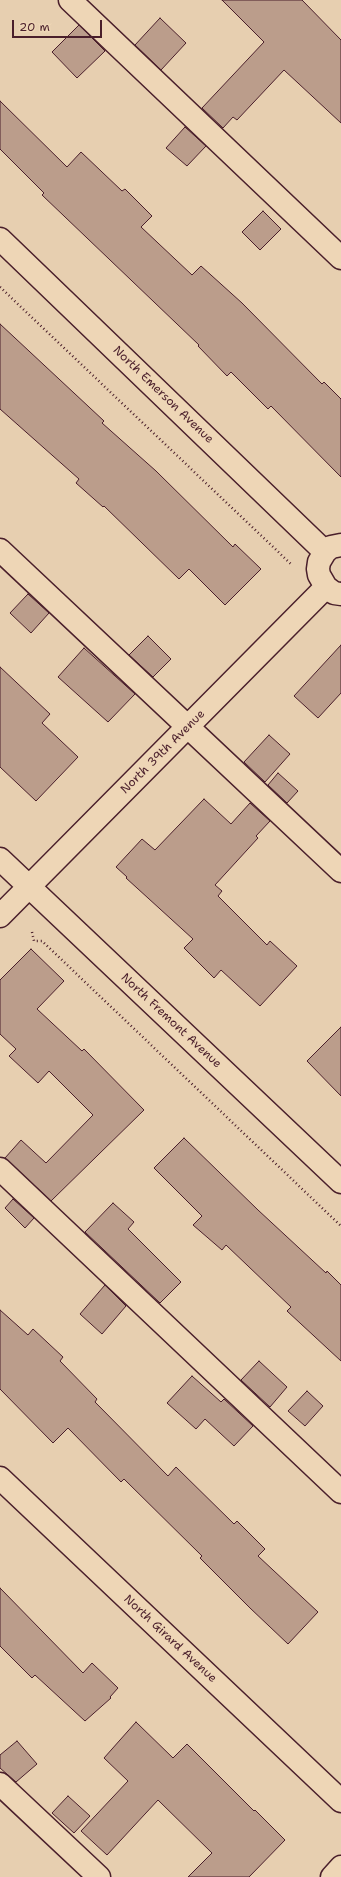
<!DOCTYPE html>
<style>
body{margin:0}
#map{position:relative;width:341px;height:1877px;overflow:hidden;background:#e7cfb0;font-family:"Shantell Sans",sans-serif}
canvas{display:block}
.scale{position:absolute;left:12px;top:20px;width:90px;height:18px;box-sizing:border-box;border:2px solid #4a1f2b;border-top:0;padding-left:5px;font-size:12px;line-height:14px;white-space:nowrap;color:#4a1f2b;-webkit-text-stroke:3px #eed6b6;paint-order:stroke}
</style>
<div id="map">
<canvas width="341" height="1877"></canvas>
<div class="scale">20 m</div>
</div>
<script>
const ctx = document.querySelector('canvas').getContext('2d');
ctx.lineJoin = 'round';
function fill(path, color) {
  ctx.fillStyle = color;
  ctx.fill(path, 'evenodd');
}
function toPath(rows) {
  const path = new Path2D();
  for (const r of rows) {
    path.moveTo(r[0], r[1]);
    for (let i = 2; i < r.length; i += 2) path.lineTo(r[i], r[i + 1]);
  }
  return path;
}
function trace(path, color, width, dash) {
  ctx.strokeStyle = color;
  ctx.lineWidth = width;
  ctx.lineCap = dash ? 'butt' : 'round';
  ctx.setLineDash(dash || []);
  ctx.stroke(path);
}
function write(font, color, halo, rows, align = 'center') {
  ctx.font = font + ' "Shantell Sans",sans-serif';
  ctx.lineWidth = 3;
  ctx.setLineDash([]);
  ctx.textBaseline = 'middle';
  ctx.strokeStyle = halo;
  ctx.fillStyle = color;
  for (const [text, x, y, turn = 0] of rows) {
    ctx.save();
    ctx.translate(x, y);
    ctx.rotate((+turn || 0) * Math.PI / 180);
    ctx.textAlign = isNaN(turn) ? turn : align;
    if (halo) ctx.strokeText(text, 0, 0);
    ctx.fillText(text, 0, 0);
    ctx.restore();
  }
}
const building = toPath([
 [222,0,302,0,341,40,341,123,284,70,237,120,233,117,223,128,202,108,264,42,222,0],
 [160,18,186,43,161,70,135,45,160,18],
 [79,25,105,51,77,78,52,52,79,25],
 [0,101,67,167,81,152,122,191,125,189,152,216,141,227,192,275,201,266,242,303,322,384,324,382,341,399,341,477,271,406,268,409,231,372,227,376,198,346,199,345,42,195,44,193,0,149,0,101],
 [185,127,206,146,187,166,166,148,185,127],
 [263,211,281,229,260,250,242,232,263,211],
 [0,324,104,421,102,423,156,471,233,547,235,544,261,569,225,605,189,569,179,579,104,506,103,507,76,483,79,479,0,409,0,324],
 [28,594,49,613,31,633,10,613,28,594],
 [148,636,171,659,153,677,129,655,148,636],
 [341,645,341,693,318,718,294,696,341,645],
 [84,648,135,694,108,722,58,677,84,648],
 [0,667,50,714,42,723,78,757,36,801,0,767,0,667],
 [269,735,290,754,265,782,244,762,269,735],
 [278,773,298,791,287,803,268,785,278,773],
 [204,799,231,824,250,803,270,821,256,836,258,838,215,885,222,891,218,896,267,945,270,941,297,966,260,1006,221,970,214,978,184,948,193,939,126,878,127,877,116,867,142,839,155,850,204,799],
 [31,949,64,981,37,1009,82,1051,84,1049,144,1110,51,1201,5,1158,21,1140,46,1163,93,1115,49,1071,38,1083,9,1056,16,1049,0,1034,0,980,31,949],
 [341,1027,341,1096,307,1061,341,1027],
 [184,1138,258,1210,326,1273,327,1271,341,1285,341,1361,287,1311,291,1307,226,1245,222,1250,193,1225,202,1216,154,1168,184,1138],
 [13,1199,34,1218,25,1228,5,1208,13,1199],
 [113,1203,134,1222,128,1229,181,1282,160,1303,85,1232,113,1203],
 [105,1285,126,1306,102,1334,80,1314,105,1285],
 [0,1310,28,1335,33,1329,63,1357,60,1361,97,1399,95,1402,168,1476,176,1467,234,1524,237,1521,265,1549,258,1556,318,1612,288,1644,250,1608,200,1558,202,1556,124,1479,121,1482,68,1428,53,1443,0,1389,0,1310],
 [259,1361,287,1387,270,1407,241,1380,259,1361],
 [192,1376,221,1402,224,1399,253,1426,234,1446,205,1419,196,1429,167,1403,192,1376],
 [307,1391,323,1406,305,1426,288,1411,307,1391],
 [0,1588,83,1673,92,1663,118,1688,110,1697,111,1698,85,1721,35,1675,32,1678,0,1646,0,1588],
 [136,1722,173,1758,187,1744,254,1811,255,1810,285,1840,249,1877,188,1877,212,1853,158,1800,107,1855,81,1831,128,1781,104,1758,136,1722],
 [17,1741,37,1764,16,1782,0,1768,0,1755,17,1741],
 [68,1796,90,1816,74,1833,52,1813,68,1796]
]);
const path = toPath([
 [0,287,292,565],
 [32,932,34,941,42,941,341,1226]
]);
const minor = toPath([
 [70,0,341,258],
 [0,239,325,552],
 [341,545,331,547,325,552,319,562,318,569,319,575,326,587,334,593,341,594],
 [0,550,341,871],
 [0,859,341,1182],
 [0,916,326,587],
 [0,1169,341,1492],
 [0,1478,341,1801],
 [0,1784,99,1877],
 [332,1877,341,1867]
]);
const streetNames = [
 ["North Emerson Avenue",163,395,44],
 ["North 39th Avenue",163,752,-45],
 ["North Fremont Avenue",171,1021,43],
 ["North Girard Avenue",170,1639,43]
];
fill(building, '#bb9d8b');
trace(building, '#4a1f2b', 1);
trace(minor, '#4a1f2b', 25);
trace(path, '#4a1f2b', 2.5, [1, 3]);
trace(minor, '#eed6b6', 22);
write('12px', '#4a1f2b', '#eed6b6', streetNames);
</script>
